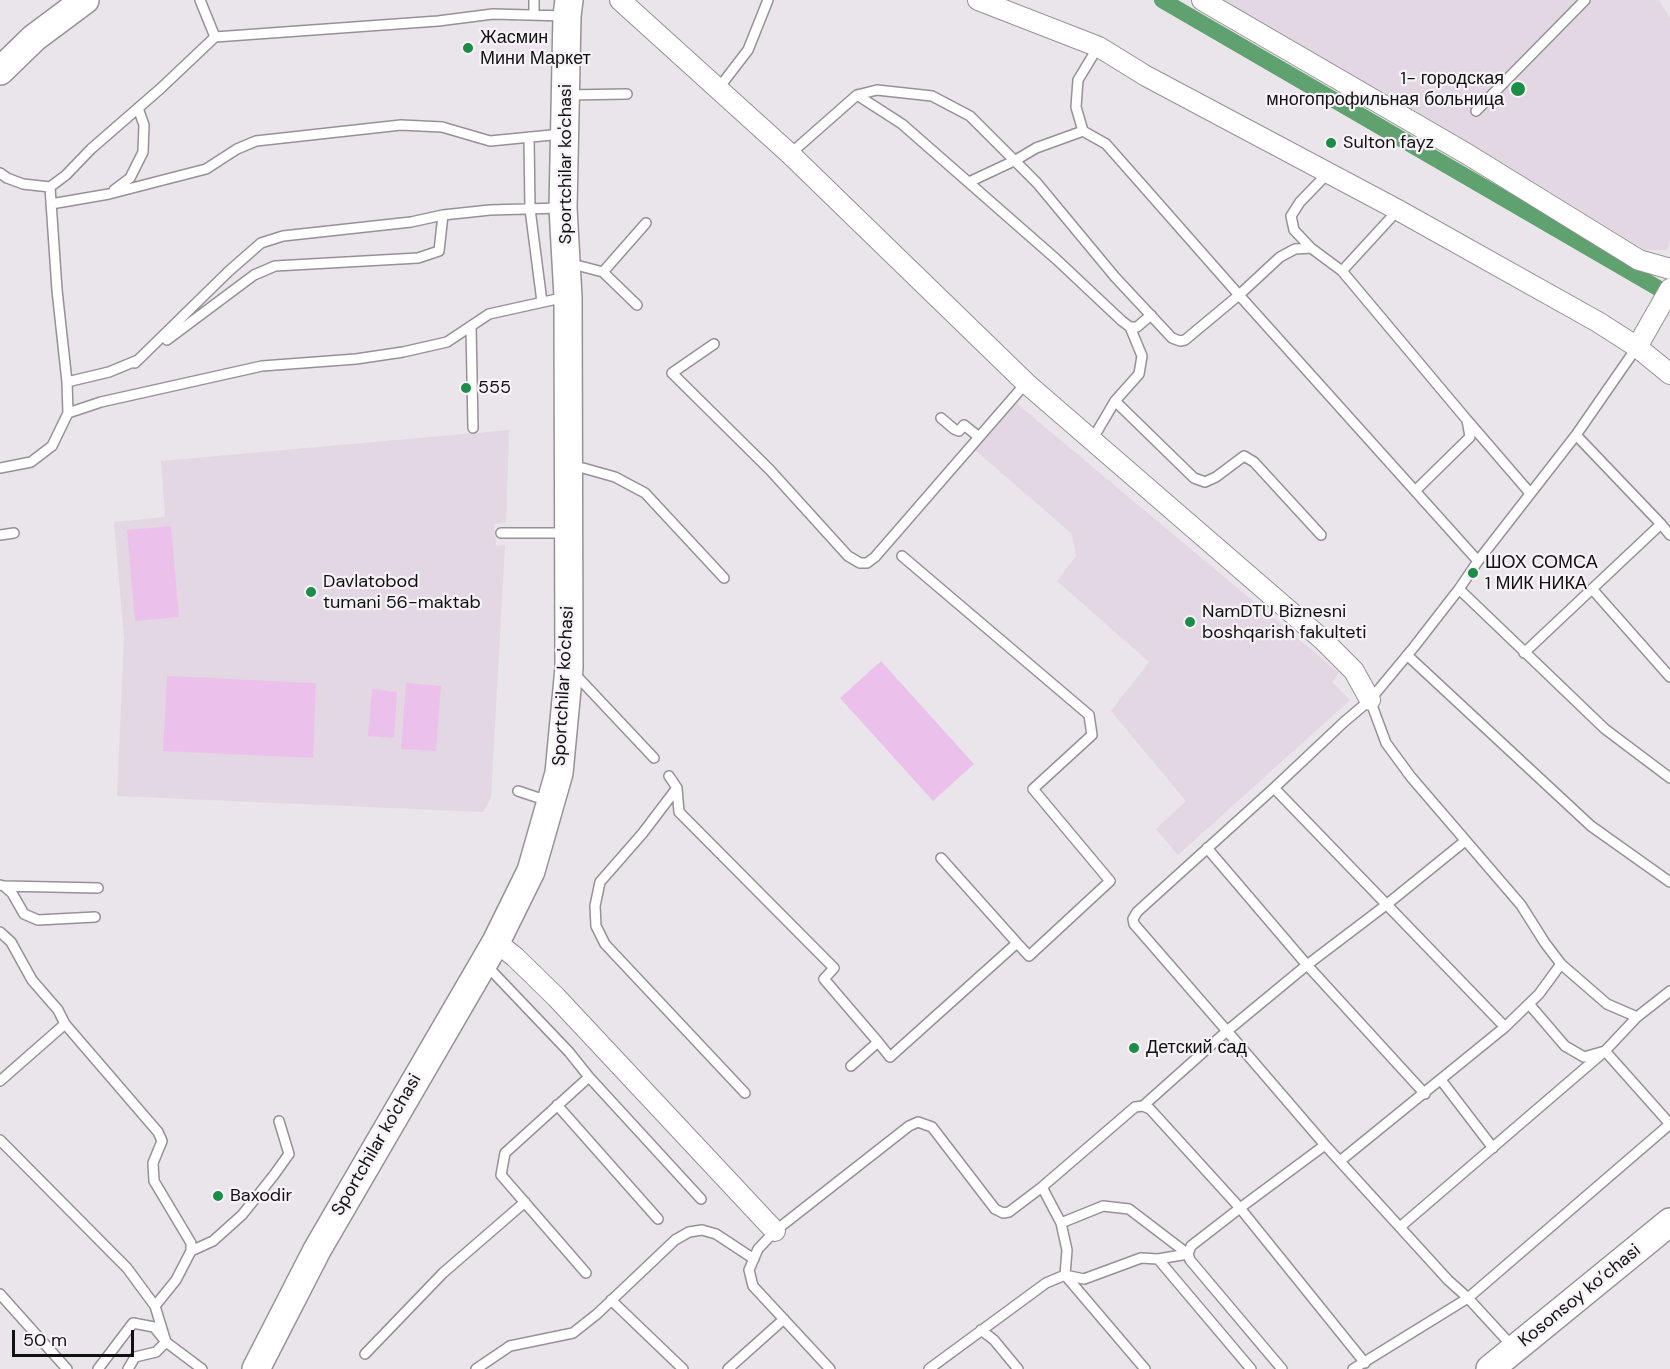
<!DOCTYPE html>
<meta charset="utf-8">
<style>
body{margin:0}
#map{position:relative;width:1670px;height:1369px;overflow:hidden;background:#eae5ea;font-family:"DM Sans",sans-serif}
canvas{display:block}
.scale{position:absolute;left:12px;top:1330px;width:122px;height:27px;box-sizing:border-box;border:3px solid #121112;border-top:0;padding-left:8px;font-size:18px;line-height:21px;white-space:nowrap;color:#121112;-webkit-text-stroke:4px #f7f2f7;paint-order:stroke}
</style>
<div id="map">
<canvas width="1670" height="1369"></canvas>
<div class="scale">50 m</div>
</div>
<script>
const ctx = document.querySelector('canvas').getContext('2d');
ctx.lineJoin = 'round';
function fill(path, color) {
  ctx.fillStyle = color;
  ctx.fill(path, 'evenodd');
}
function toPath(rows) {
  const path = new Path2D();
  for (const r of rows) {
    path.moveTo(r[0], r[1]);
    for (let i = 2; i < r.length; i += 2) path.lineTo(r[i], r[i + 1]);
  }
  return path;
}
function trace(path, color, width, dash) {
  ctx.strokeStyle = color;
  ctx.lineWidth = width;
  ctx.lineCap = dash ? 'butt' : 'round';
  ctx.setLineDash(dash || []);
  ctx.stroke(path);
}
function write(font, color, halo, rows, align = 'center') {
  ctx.font = font + ' "DM Sans",sans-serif';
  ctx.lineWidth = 4.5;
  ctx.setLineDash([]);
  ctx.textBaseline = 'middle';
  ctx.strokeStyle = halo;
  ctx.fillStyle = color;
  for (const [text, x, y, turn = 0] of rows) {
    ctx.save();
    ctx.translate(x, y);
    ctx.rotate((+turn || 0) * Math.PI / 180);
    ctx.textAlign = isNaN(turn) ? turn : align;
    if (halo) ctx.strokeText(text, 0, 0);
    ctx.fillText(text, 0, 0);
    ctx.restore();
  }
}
const built = toPath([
 [1213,0,1659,0,1670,19,1670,240,1667,250,1645,250,1494,158,1466,147],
 [1015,402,1339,673,1332,682,1350,700,1178,855,1156,829,1186,801,1111,711,1149,662,1057,581,1076,556,1072,534,974,449],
 [509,430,506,523,494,524,496,546,505,545,491,797,483,812,117,796,124,638,114,522,165,517,161,461]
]);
const green = toPath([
 [171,526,179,617,135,621,127,530],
 [881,661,974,764,933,801,840,698],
 [167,676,316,683,313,758,163,751],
 [406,683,441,686,436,751,401,749],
 [372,689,397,692,394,738,368,736]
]);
const canal = toPath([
 [1162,0,1670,295]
]);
const lane = toPath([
 [534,0,534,15],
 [215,37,438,21,493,14,565,16],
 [718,89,748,50,768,0],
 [567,95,627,94],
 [857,95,877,90,932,96,970,116,1037,183,1115,277,1172,338,1180,341,1185,340,1239,295,1478,561],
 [1476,111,1585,0],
 [1083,131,1076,107,1078,80,1098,47],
 [529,137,530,209,542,302],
 [790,154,857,95,902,124,1056,259,1122,321,1130,327,1137,327,1151,315],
 [0,173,7,178,23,184,50,187,57,290,67,382],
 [969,182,1016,160,1036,148,1083,131,1106,144,1239,295,1280,257,1295,249,1311,248,1342,271,1467,420,1470,437,1415,491],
 [50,187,66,175,91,149,160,89,215,37,200,0],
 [114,190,130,178,143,152,144,125,138,108],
 [51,204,109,194,206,169,237,149,256,141,401,125,442,127,490,141,562,134],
 [1311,248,1294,230,1291,216,1300,202,1328,173],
 [567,267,580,266,603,272,646,223],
 [1342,271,1398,210],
 [603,272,637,305],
 [471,326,473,428],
 [167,340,254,275,275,266,418,258,439,251,443,215],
 [714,344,672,373,770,470,848,556,860,563,867,563,875,557,1026,383],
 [135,363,229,271,261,243,283,236,411,222,443,215,490,210,560,208],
 [1115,401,1194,478,1205,482,1216,477,1244,456,1254,462,1321,535],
 [68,413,67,382,109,372,138,360],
 [941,418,954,429,959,431,964,425,979,437],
 [1467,420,1530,493],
 [1576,435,1661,524],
 [1092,440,1115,401,1139,374,1142,356,1130,327],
 [0,468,31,462,52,446,68,413,101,402,262,366,356,359,403,352,447,342,489,314,566,297],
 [583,468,615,477,645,493,724,578],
 [501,533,567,533],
 [0,535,14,533],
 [902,556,1089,715,1092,735,1033,789,1110,881,1029,956,1017,943],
 [1459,589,1605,729,1670,778],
 [1593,590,1670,677],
 [1524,653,1661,524,1670,535],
 [1407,655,1591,826,1670,882],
 [573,672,654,758],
 [1370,700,1386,743,1411,777,1521,905,1545,943,1561,964],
 [669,776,677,788,679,812,834,968,824,979,878,1042,851,1066],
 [677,788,642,834,600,882,595,906,596,926,605,944,745,1093],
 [1274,788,1505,1027],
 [518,791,548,801],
 [1465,841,1386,905,1307,965,1227,1031,1134,924,1133,919,1137,912,1274,788,1344,722,1370,700,1414,647,1459,589,1478,561,1576,435,1637,347],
 [1207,848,1307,965,1425,1094],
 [0,885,4,886,12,893,24,914,38,920,95,917],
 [4,886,98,888],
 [0,932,11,942,32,980,58,1010,65,1024,158,1132,162,1141,153,1163,154,1181,191,1243,191,1251,176,1280,155,1306,166,1342,202,1369],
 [487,966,569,1052,589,1077,505,1153,501,1175,586,1273],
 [1637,1017,1605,1051,1670,1124],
 [878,1042,890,1057,1017,943,941,858],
 [589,1077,701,1199],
 [1441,1080,1493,1148],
 [0,1081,65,1024],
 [557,1105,658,1219],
 [1143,1106,1227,1031,1325,1145],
 [0,1140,127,1268,155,1306],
 [1340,1161,1505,1027,1539,994,1561,964,1607,1004,1637,1017,1670,991],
 [1042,1187,1061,1223,1067,1250,1065,1275,1145,1369],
 [1061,1223,1103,1206,1129,1209,1188,1254],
 [1400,1227,1605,1051,1584,1057,1565,1046,1529,1004],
 [191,1251,213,1241,242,1215,274,1175,289,1154,279,1121],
 [1158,1259,1251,1369],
 [0,1294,67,1369],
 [611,1300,683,1369],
 [981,1330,994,1340,1018,1369],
 [1513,1347,1468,1298,1670,1124],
 [365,1354,443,1273,525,1202],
 [98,1369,133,1323,154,1327,166,1342,156,1352,135,1357,128,1369],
 [476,1369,510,1346,573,1333,597,1314,675,1240,689,1232,702,1230,716,1234,754,1259],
 [728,1369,784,1319],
 [830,1369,753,1286,749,1270,758,1249,775,1231,909,1126,918,1122,932,1127,995,1209,1003,1213,1009,1212,1042,1187,1135,1107,1143,1106,1150,1109,1240,1208,1325,1145,1448,1280,1468,1298,1353,1369],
 [929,1369,1046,1283,1065,1275,1084,1279,1141,1258,1158,1259,1188,1254],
 [1282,1369,1190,1260,1188,1254,1191,1246,1240,1208,1365,1363]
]);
const street = toPath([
 [620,0,790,154,1026,383,1323,640,1354,671,1370,700],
 [978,0,1099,47,1146,76,1398,210,1598,322,1637,347,1670,374],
 [1202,0,1467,154,1639,260,1670,269],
 [1637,347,1670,289],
 [496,942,515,957,556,997,775,1231]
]);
const secondary = toPath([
 [0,71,34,38,85,0],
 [256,1369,317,1250,496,942,531,871,559,773,569,668,568,297,563,208,567,16,569,0],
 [1490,1369,1670,1222]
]);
const markers = [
 [468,48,6,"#1b8d46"],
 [1518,89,8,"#1b8d46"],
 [1331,143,6,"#1b8d46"],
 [466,388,6,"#1b8d46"],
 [1473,573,6,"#1b8d46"],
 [311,592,6,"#1b8d46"],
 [1190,622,6,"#1b8d46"],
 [1134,1048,6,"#1b8d46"],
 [218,1196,6,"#1b8d46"]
];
const poiNames = [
 ["Жасмин",480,38],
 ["Мини Маркет",480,59],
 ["1- городская",1504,79,"right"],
 ["многопрофильная больница",1504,100,"right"],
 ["Sulton fayz",1343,143],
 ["555",478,388],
 ["ШОХ СОМСА",1485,563],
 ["1 МИК НИКА",1485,584],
 ["Davlatobod",323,582],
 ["tumani 56-maktab",323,603],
 ["NamDTU Biznesni",1202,612],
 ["boshqarish fakulteti",1202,633],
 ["Детский сад",1146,1048],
 ["Baxodir",230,1196]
];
const streetNames = [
 ["Sportchilar ko'chasi",566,164,-90],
 ["Sportchilar ko'chasi",564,686,-87],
 ["Sportchilar ko'chasi",377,1145,-60],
 ["Kosonsoy ko’chasi",1580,1296,-39]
];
fill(built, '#e2d7e2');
fill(green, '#ebc1ec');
trace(canal, '#5fa26f', 16);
trace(lane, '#969196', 12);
trace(street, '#969196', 22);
trace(secondary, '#969196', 30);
trace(lane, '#fff', 9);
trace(street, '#fff', 20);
trace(secondary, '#fff', 27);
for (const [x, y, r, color] of markers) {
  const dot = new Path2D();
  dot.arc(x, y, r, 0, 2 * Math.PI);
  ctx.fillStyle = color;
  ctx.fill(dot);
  trace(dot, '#f7f2f7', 2);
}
write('18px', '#121112', '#f7f2f7', poiNames, 'left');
write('18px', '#121112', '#f7f2f7', streetNames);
</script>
